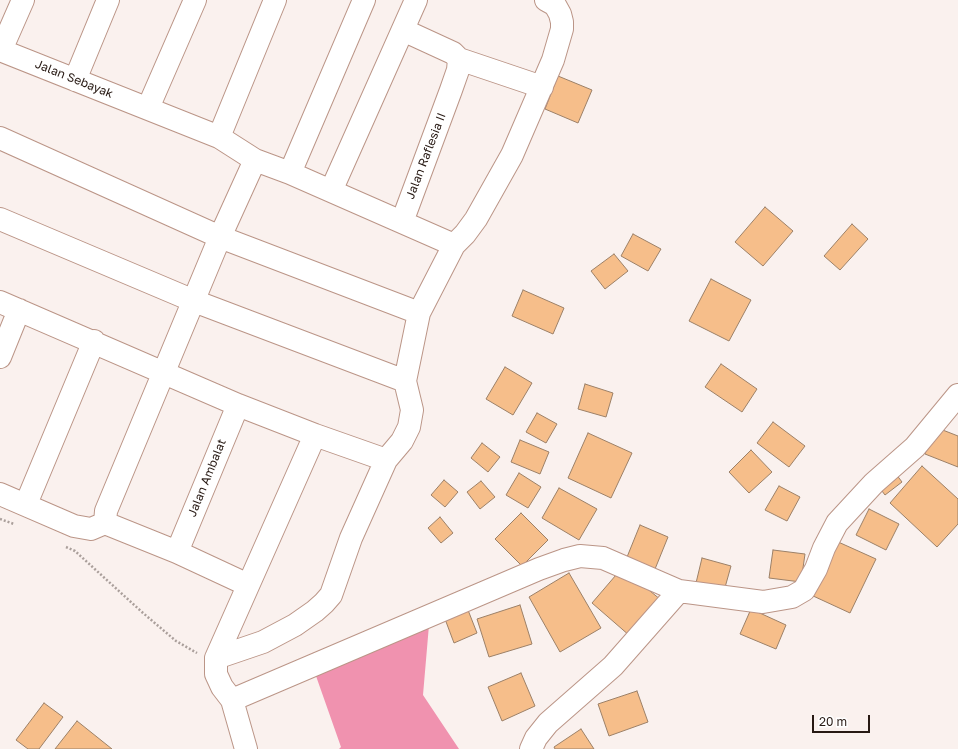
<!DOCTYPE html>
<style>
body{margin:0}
#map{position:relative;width:958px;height:749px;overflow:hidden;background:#faf1ee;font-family:"Golos Text",sans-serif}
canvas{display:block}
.scale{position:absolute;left:812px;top:715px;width:58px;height:18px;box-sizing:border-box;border:2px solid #271913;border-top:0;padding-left:5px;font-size:12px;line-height:14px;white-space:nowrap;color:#271913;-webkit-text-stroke:3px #fff;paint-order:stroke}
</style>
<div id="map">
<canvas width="958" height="749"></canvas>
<div class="scale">20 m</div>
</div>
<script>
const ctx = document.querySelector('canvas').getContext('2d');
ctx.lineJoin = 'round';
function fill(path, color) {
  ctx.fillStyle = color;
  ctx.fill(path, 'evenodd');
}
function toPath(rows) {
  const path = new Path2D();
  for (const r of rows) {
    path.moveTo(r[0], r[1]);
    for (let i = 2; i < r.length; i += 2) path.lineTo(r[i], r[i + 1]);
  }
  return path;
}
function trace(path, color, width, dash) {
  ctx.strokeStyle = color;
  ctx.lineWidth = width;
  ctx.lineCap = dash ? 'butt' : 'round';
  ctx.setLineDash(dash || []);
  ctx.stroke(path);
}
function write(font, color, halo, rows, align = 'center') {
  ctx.font = font + ' "Golos Text",sans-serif';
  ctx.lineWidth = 4;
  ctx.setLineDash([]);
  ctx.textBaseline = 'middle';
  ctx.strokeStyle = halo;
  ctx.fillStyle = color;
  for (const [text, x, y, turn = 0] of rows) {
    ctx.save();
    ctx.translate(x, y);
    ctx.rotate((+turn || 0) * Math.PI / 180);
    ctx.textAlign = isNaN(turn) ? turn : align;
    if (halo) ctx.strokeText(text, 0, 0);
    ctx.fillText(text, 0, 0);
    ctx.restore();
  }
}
const water = toPath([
 [429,625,423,695,459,749,339,749,341,747,316,676]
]);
const building = toPath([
 [558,76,592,90,578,123,545,109,558,76],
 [765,207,793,231,763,266,735,242,765,207],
 [852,224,868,239,840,270,824,256,852,224],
 [633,234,661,249,648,271,621,256,633,234],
 [614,254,628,271,605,289,591,271,614,254],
 [711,279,751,300,729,341,689,321,711,279],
 [523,290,564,308,553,334,512,316,523,290],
 [721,364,757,389,742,412,705,387,721,364],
 [505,367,532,383,513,415,486,399,505,367],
 [585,384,613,393,606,417,578,409,585,384],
 [537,413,557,424,546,443,526,432,537,413],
 [773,422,805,446,789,467,757,443,773,422],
 [935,427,958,436,958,467,925,454,935,427],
 [588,433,632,453,611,498,568,478,588,433],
 [520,440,549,452,540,474,511,462,520,440],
 [482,443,500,457,488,472,471,458,482,443],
 [751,450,772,472,749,493,729,472,751,450],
 [922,466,958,499,958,524,937,547,890,503,922,466],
 [519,473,541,487,528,508,506,495,519,473],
 [896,474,902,482,885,495,879,487,896,474],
 [444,480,458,492,445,507,431,495,444,480],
 [481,481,495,497,480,509,467,492,481,481],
 [779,486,800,497,787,521,765,510,779,486],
 [559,488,597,509,579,540,542,518,559,488],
 [869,509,899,524,886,550,856,535,869,509],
 [521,513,548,540,522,566,495,539,521,513],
 [440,517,453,533,441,543,428,528,440,517],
 [640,525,668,537,653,574,625,562,640,525],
 [836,541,876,559,850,613,811,595,836,541],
 [773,550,805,554,801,582,769,578,773,550],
 [702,558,731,566,724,591,696,583,702,558],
 [622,568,661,600,630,636,592,603,622,568],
 [569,573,601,628,560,652,529,597,569,573],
 [520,605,532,644,489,657,477,619,520,605],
 [751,609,786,625,776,649,740,634,751,609],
 [468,610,477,633,454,643,445,619,468,610],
 [521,673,535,706,502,721,488,687,521,673],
 [637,691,648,722,609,736,598,704,637,691],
 [44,703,63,717,39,749,28,749,16,740,44,703],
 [77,721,112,749,55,749,77,721],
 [581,729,594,749,555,749,554,747,581,729]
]);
const path = toPath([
 [0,519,14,524],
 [66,547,75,551,143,613,176,641,197,653]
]);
const street = toPath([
 [403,30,453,53,459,59,542,87],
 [0,50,219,137,255,160,290,173,364,0],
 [1,50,23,0],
 [75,80,108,0],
 [148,108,195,0],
 [219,137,275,0],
 [0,138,220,237,419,313],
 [290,173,454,245],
 [331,191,416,0],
 [0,219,194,301,405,381],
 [402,222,451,90,458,70,459,59],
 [0,302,238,405,315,435,386,460],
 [0,357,19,310],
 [0,494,74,526,91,529,105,523,177,552,248,585],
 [26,504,94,341],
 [105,523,106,511,220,237,255,160],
 [177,552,238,405],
 [216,658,315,435],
 [232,700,539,569,564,560,580,556,603,558,679,591,763,602,792,597,804,590,816,569,824,548,837,523,874,483,915,447,958,395],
 [246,749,232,700,222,687,216,674,216,658,263,642,295,625,315,611,324,603,331,595,351,538,386,460,402,441,409,427,412,410,405,381,419,313,454,245,465,234,476,219,512,155,553,60,562,29,562,22,560,14,555,5,546,0],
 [531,749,536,738,548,723,613,666,679,591]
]);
const streetNames = [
 ["Jalan Sebayak",74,79,22],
 ["Jalan Raflesia II",426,156,-69],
 ["Jalan Ambalat",207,478,-68]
];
fill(water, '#f092af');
fill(building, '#f6be8a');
trace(building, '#9c8067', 1);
trace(street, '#bb9587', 24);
trace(path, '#aa9f9b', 2.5, [2, 2]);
trace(street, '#fff', 22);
write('12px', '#271913', '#fff', streetNames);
</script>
